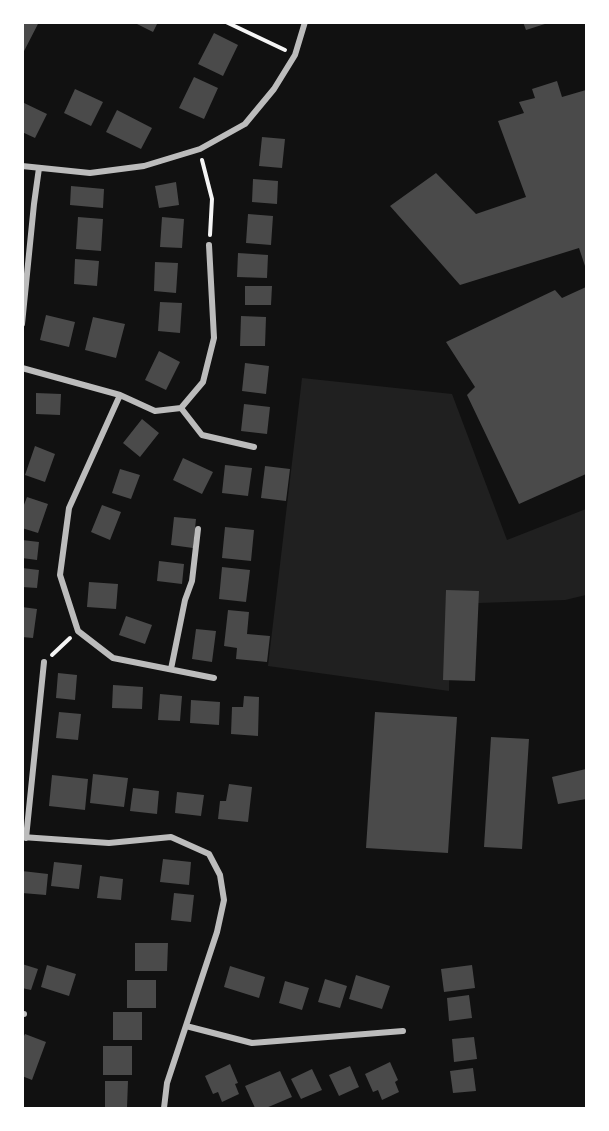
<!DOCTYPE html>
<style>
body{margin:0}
#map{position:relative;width:609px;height:1131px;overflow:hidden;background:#111;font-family:"Exo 2",sans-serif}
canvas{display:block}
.frame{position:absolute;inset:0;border:24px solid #fff;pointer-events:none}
</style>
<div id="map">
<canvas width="609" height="1131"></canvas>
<div class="frame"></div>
</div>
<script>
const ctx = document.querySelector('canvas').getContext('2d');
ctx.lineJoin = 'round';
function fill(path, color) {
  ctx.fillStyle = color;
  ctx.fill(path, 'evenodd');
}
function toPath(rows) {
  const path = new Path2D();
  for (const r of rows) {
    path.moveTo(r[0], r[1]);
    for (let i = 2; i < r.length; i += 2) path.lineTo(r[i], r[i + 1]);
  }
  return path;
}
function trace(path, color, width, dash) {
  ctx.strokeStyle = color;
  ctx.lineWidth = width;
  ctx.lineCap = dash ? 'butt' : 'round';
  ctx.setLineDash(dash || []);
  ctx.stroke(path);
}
const green = toPath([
 [302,378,452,394,507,540,586,509,586,595,565,600,450,604,449,691,268,666]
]);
const building = toPath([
 [22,22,39,22,22,55],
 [133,22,158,22,153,32],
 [523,22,548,22,548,23,526,30],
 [214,33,238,45,223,76,198,64],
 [194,77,218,88,204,119,179,108],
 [557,81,562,97,586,90,586,269,579,248,460,285,390,206,436,173,476,214,526,197,498,121,524,113,519,102,535,98,532,89],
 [75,89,103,102,91,126,64,113],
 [22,102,47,114,35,138,22,132],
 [117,110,152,128,141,149,106,132],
 [262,137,285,139,282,168,259,166],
 [253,179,278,181,277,204,252,202],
 [176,182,179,205,159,208,155,186],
 [71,186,104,189,103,208,70,205],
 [248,214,273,216,271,245,246,243],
 [78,217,103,219,101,251,76,249],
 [162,217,184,219,182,248,160,247],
 [238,253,268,255,267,278,237,277],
 [75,259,99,261,97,286,74,284],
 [155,262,178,263,176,293,154,291],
 [245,286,272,286,271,305,245,305],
 [586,287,586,474,519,504,467,395,475,387,446,342,555,290,562,298],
 [160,302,182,303,180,333,158,331],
 [46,315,75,322,69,347,40,340],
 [241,316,266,317,265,346,240,346],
 [93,317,125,324,116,358,85,350],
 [159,351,180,362,166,390,145,380],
 [245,363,269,366,266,394,242,391],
 [36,393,61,394,60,415,36,414],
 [244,404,270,407,267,434,241,431],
 [142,419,159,433,140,457,123,443],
 [35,446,55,454,45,482,25,475],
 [183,458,213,472,202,494,173,480],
 [225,465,252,468,248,496,222,493],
 [265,466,290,469,286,501,261,498],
 [120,469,140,475,131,499,112,493],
 [27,497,48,504,38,533,22,528,22,510],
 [102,505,121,512,110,540,91,532],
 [174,517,196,519,193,548,171,545],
 [225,527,254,530,251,561,222,558],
 [22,540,39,542,37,560,22,558],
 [159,561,184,564,182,584,157,581],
 [222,567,250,570,246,602,219,599],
 [22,568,39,570,37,588,22,587],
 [89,582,118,584,116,609,87,607],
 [446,590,479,591,475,681,443,680],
 [22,607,37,609,33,638,22,637],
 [228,610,249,612,247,634,270,636,267,662,236,659,237,648,224,646],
 [126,616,152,625,145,644,119,635],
 [196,629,216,631,212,662,192,659],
 [58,673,77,675,75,700,56,698],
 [113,685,143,687,142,709,112,708],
 [160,694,182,696,180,721,158,720],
 [244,696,259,697,258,736,231,734,232,707,243,707],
 [191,700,220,702,219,725,190,723],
 [59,712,81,714,78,740,56,738],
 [375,712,457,717,448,853,366,848],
 [491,737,529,739,522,849,484,847],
 [586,769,586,799,558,804,552,777],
 [93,774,128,778,124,807,90,803],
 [52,775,88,779,85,810,49,806],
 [229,784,252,787,248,822,218,819,220,801,226,801],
 [133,788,159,791,157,814,130,811],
 [177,792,204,795,201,816,175,813],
 [163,859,191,862,189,885,160,882],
 [54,862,82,865,79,889,51,886],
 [22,871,48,874,46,895,22,893],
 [100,876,123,879,121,900,97,898],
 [174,893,194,895,191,922,171,920],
 [135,943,168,943,167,971,135,971],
 [22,964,38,969,31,990,22,988],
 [47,965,76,974,69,996,41,987],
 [472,965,475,988,444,992,441,969],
 [230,966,265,977,259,998,224,987],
 [356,975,390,986,382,1009,349,999],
 [325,979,347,986,340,1008,318,1002],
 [127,980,156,980,156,1008,127,1008],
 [285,981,309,988,302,1010,279,1003],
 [469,995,472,1018,449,1021,447,998],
 [113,1012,142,1012,142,1040,113,1040],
 [25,1034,46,1042,32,1080,22,1076,22,1040],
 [474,1037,477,1059,454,1062,452,1039],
 [103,1046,132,1046,132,1075,103,1075],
 [390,1062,398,1080,395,1082,399,1092,382,1100,378,1090,373,1092,365,1074],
 [230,1064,238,1083,235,1084,239,1094,222,1102,218,1092,213,1094,205,1076],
 [350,1066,359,1087,339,1096,329,1075],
 [473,1068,476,1091,453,1093,450,1071],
 [312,1069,322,1090,301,1099,291,1079],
 [280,1071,292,1097,266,1108,255,1108,245,1086],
 [105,1081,128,1081,127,1108,105,1108]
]);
const path = toPath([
 [226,22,285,50],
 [202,160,212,199,210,235],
 [52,655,70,638]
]);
const minor = toPath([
 [22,166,90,173,144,166,200,149,245,124,274,89,295,55,305,22],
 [22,324,34,204,39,168],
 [22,368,120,395,155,411,181,408,203,382,214,338,209,245],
 [120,395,69,508,60,575,78,631,113,658,214,678],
 [181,408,202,435,254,447],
 [171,669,185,600,192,581,198,529],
 [22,837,109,843,171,837,209,854,220,875,224,900,217,932,167,1083,164,1108],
 [26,838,44,662],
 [22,1014,24,1014],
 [186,1026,252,1043,403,1031]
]);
fill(green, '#202020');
fill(building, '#4a4a4a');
trace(path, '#f5f5f5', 4);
trace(minor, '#bcbcbc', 6);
</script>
